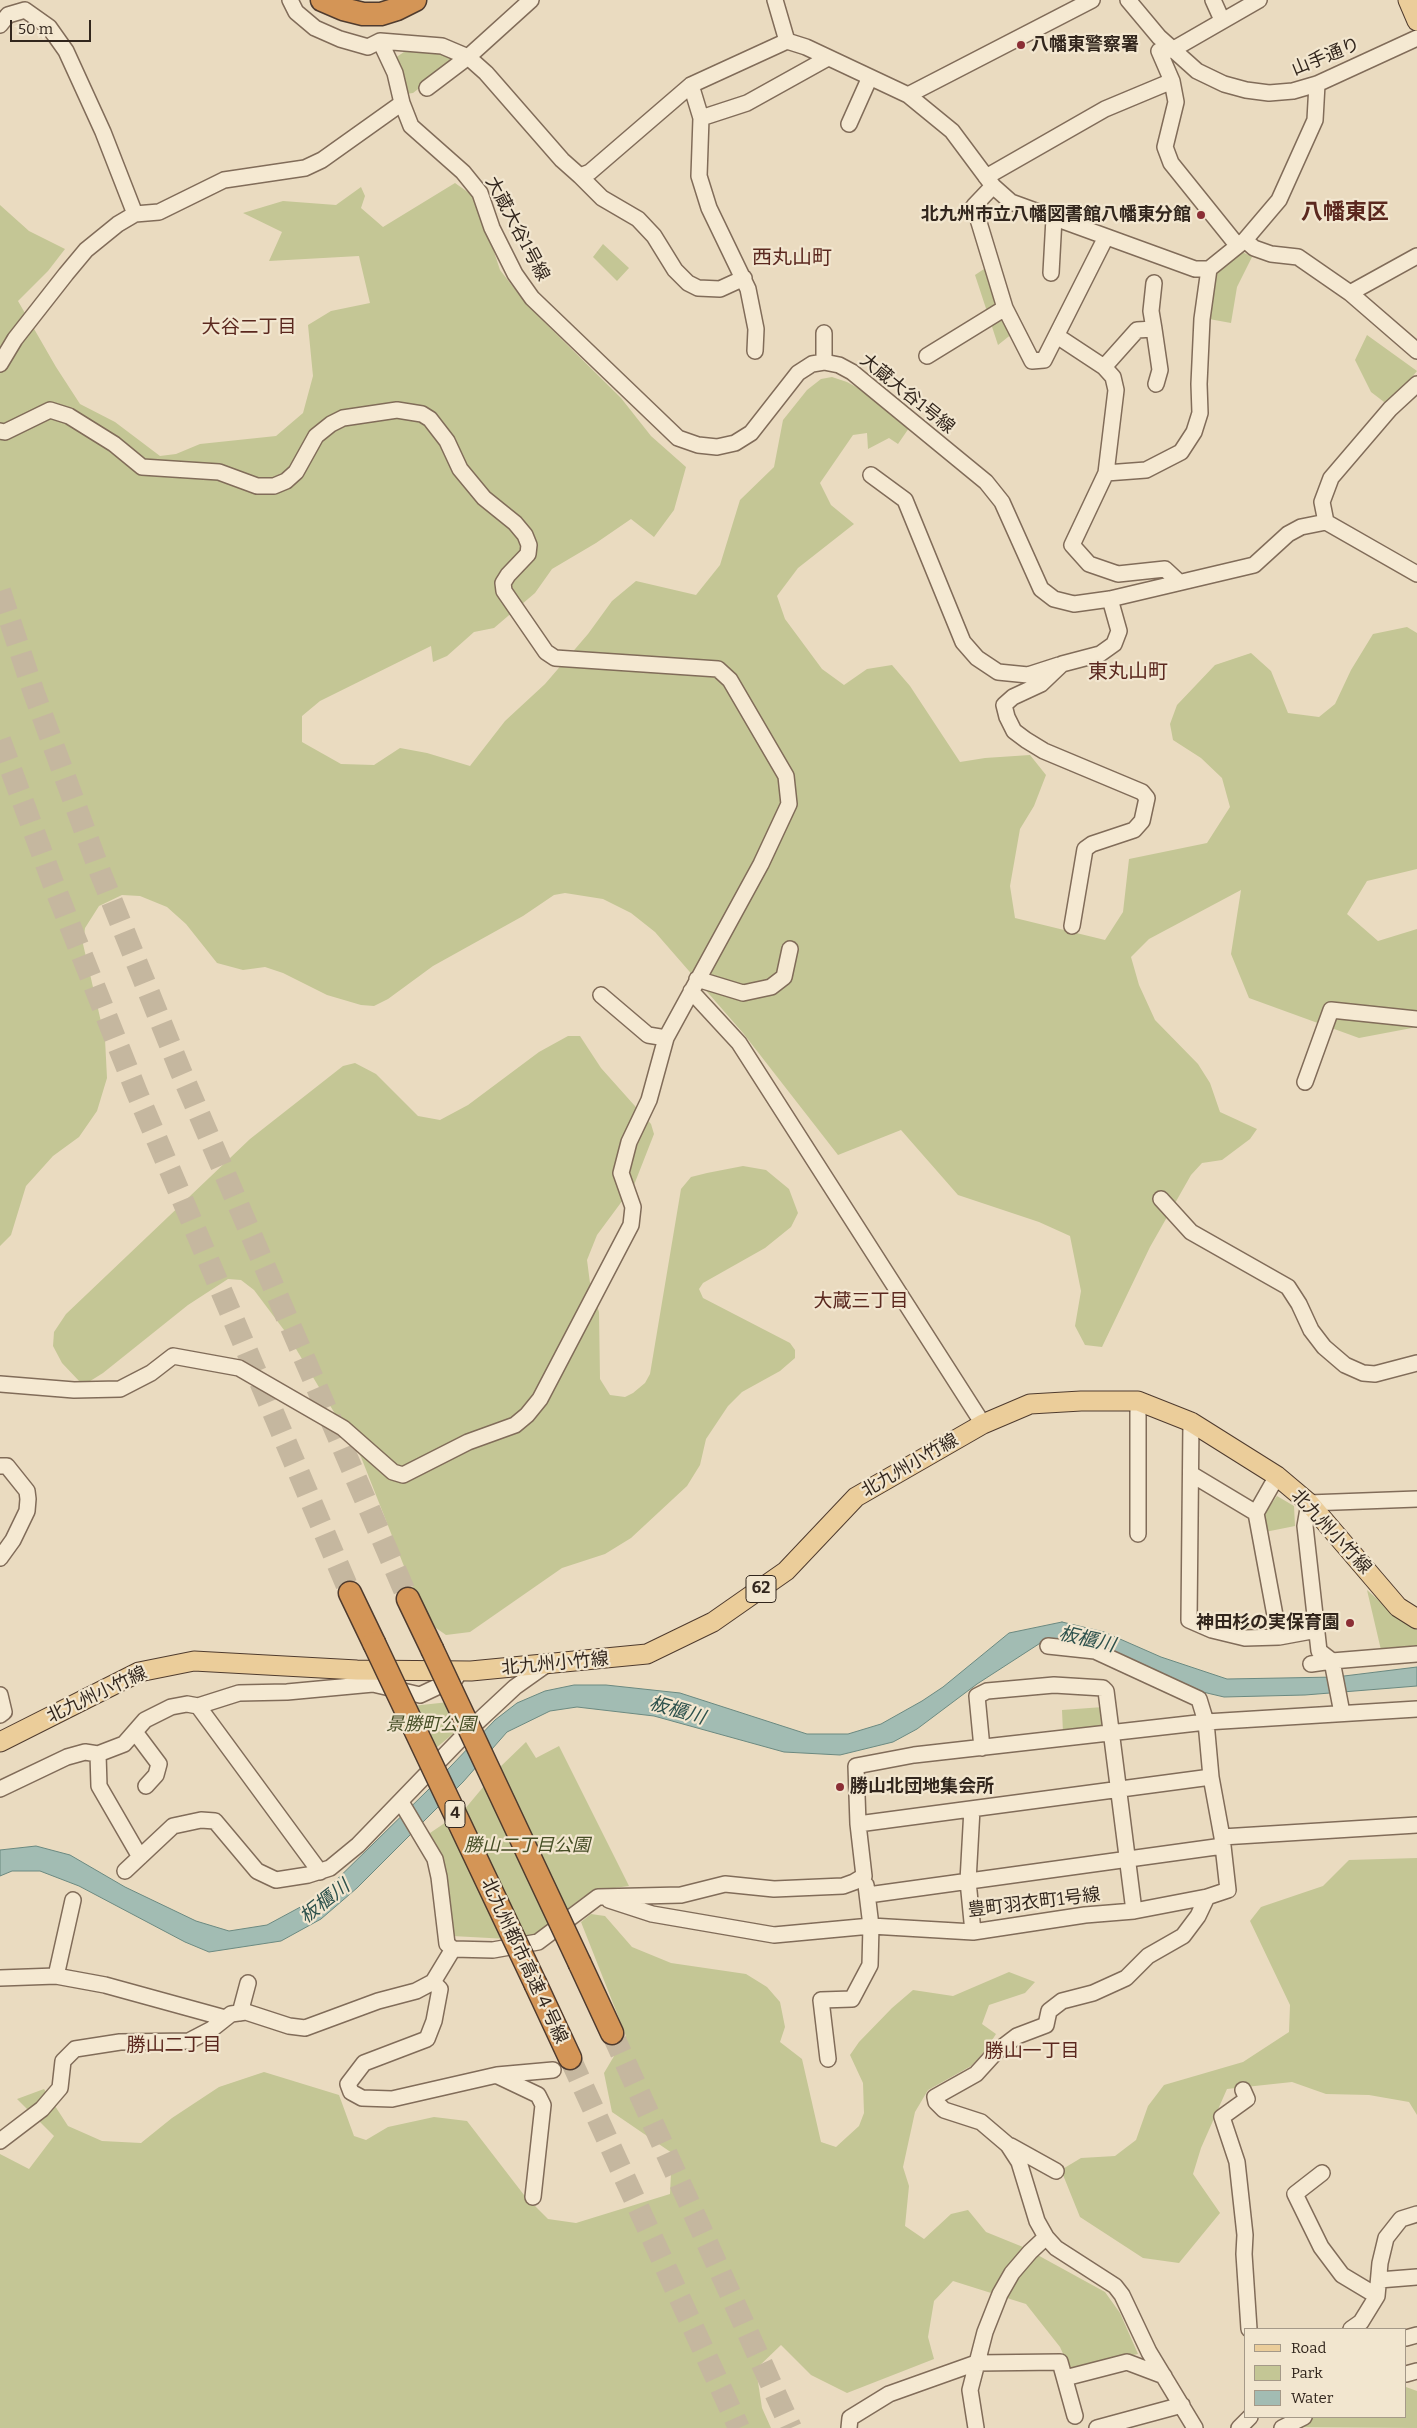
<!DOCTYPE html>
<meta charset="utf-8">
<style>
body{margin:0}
#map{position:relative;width:1417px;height:2428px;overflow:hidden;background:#eadbc0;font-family:Bitter,serif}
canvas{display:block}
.legend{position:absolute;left:1244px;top:2328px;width:162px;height:90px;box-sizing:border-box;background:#f2e6cf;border:1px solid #a59988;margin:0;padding:6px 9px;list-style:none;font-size:15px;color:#32261d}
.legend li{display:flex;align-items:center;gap:10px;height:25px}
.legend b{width:25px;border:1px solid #a59988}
.scale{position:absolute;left:10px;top:20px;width:81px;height:22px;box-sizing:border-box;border:2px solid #32261d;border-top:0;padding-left:6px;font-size:15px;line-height:18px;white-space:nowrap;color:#32261d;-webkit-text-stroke:4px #f2e6cf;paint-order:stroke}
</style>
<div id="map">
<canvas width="1417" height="2428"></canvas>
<ul class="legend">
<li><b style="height:6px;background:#ebcd9a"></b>Road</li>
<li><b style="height:14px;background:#c4c695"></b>Park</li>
<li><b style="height:14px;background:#a2bcb3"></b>Water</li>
</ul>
<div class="scale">50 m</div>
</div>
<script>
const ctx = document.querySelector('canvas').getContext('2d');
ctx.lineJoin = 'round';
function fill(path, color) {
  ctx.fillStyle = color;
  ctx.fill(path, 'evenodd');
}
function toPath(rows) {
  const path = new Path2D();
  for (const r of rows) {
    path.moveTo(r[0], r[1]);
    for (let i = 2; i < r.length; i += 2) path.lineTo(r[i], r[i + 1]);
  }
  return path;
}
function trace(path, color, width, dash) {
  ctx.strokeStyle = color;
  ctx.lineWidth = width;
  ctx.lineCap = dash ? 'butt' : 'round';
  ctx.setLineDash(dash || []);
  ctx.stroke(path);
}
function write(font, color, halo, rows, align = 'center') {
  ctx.font = font + ' Bitter,"Noto Sans JP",serif';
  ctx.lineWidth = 4.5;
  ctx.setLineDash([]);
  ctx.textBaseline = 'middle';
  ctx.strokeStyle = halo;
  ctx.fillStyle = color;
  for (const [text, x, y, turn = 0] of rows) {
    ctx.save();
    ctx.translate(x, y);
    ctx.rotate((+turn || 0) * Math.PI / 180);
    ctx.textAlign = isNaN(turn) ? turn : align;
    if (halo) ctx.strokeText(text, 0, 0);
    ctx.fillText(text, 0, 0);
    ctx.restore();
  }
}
const green = toPath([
 [427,51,450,54,454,61,413,93,406,94,395,58,404,52],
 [455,183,472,195,485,224,500,270,528,306,621,398,651,436,686,467,674,510,654,537,631,519,596,543,552,569,535,593,494,628,474,632,447,656,433,662,431,646,320,701,302,716,302,742,341,764,374,765,400,748,427,753,470,766,505,721,545,684,588,634,612,601,636,581,696,595,720,565,740,500,774,467,783,420,807,390,821,379,832,377,847,382,871,395,909,428,898,444,889,438,868,449,867,433,853,435,820,483,831,505,854,524,798,568,777,596,785,619,822,669,844,685,867,669,892,665,910,686,960,762,985,758,1030,755,1046,775,1034,806,1020,829,1010,886,1015,918,1105,940,1123,912,1129,859,1207,843,1230,807,1222,778,1201,758,1173,740,1170,724,1177,705,1215,665,1251,653,1271,671,1288,713,1319,717,1335,704,1351,670,1373,634,1407,627,1417,633,1417,869,1367,881,1347,914,1378,941,1417,929,1417,1027,1359,1038,1249,998,1231,954,1241,890,1149,939,1131,957,1139,985,1155,1020,1198,1064,1210,1083,1220,1112,1257,1129,1250,1139,1222,1160,1202,1163,1191,1175,1150,1247,1102,1347,1085,1345,1075,1326,1081,1291,1070,1236,1039,1222,958,1195,901,1130,838,1155,743,1033,655,932,631,913,603,899,565,893,554,895,523,916,433,966,388,999,374,1006,361,1005,327,995,283,973,265,967,243,970,217,963,186,924,167,907,140,896,122,895,99,906,85,928,83,944,105,1039,107,1078,97,1111,79,1137,53,1156,26,1186,11,1235,0,1246,0,205,29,231,65,249,48,271,18,301,56,367,80,404,115,422,160,456,176,454,200,444,276,436,303,413,313,376,308,325,331,311,370,303,359,256,269,261,282,232,243,213,283,201,336,205,361,187,365,196,361,208,383,227],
 [603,244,629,268,617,281,593,257],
 [1237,249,1252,257,1237,287,1231,323,1209,319,1215,273],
 [987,267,1013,333,998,345,975,275],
 [1367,335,1417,371,1388,405,1371,392,1355,360],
 [568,1036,580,1036,601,1068,651,1124,654,1134,634,1185,597,1235,587,1260,590,1283,599,1312,600,1379,610,1395,625,1397,633,1393,645,1383,650,1374,681,1189,691,1177,707,1173,743,1166,766,1170,789,1189,798,1213,791,1227,765,1248,703,1283,699,1289,703,1298,790,1343,795,1350,795,1358,780,1371,742,1392,728,1406,706,1439,700,1465,687,1486,631,1538,605,1554,562,1568,470,1632,446,1635,436,1628,411,1584,361,1457,287,1334,254,1290,241,1280,228,1279,188,1305,103,1373,87,1383,80,1382,62,1363,53,1346,54,1332,66,1314,250,1139,343,1066,355,1063,376,1074,418,1116,440,1120,468,1105,539,1052],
 [1277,1496,1294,1506,1295,1526,1265,1532,1262,1516],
 [1367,1590,1400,1619,1417,1630,1417,1645,1381,1650],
 [467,1700,460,1728,424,1758,394,1708],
 [1103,1707,1106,1728,1063,1733,1062,1710],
 [526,1742,536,1758,559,1746,629,1886,599,1890,583,1897,527,1940,452,1936,450,1933,430,1833,464,1810,499,1768],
 [1417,1858,1417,2115,1409,2102,1369,2095,1326,2094,1292,2082,1227,2089,1201,2148,1193,2174,1220,2213,1179,2263,1143,2258,1080,2217,1061,2170,1081,2158,1115,2156,1136,2140,1148,2106,1164,2085,1243,2062,1289,2032,1290,2005,1250,1921,1261,1907,1323,1886,1349,1860],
 [591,1914,605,1916,632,1947,671,1963,746,1974,767,1987,780,2002,785,2027,780,2042,802,2059,821,2142,836,2147,859,2126,864,2113,863,2083,850,2055,859,2042,892,2008,913,1990,953,1996,1009,1972,1035,1982,1025,1993,989,2005,982,2024,996,2034,985,2051,971,2066,928,2090,915,2112,903,2167,909,2186,905,2226,924,2239,951,2214,968,2210,986,2232,1023,2247,1105,2292,1120,2313,1138,2354,1070,2369,1060,2347,1026,2304,953,2281,934,2301,928,2337,934,2359,847,2393,811,2375,781,2345,756,2369,762,2408,771,2428,0,2428,0,2154,29,2169,54,2136,17,2099,44,2089,68,2126,102,2141,141,2143,172,2118,219,2087,264,2072,339,2095,354,2136,366,2140,388,2127,434,2117,467,2121,524,2195,548,2219,576,2223,670,2194,672,2153,612,2112,604,2073,626,2036,581,1922],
 [1406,2387,1417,2391,1417,2428,1294,2427,1315,2417,1406,2417]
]);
const water = toPath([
 [1062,1622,1104,1632,1161,1657,1227,1679,1336,1677,1417,1667,1417,1686,1305,1695,1224,1697,1190,1689,1045,1640,977,1684,917,1729,893,1742,840,1755,784,1752,654,1716,577,1707,550,1711,507,1732,463,1782,357,1888,321,1919,281,1941,209,1952,185,1942,79,1886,40,1871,12,1871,0,1876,0,1850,36,1846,70,1855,125,1887,196,1921,229,1931,267,1925,319,1897,429,1789,495,1720,517,1703,545,1691,574,1685,606,1685,680,1693,807,1734,848,1734,881,1724,922,1701,943,1687,1009,1633,1062,1622]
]);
const highwayTunnel = toPath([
 [0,591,34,693,100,872,181,1072,408,1599],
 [0,740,53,883,137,1093,350,1593],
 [612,2033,791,2428],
 [570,2058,739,2428]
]);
const minor = toPath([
 [290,0,296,12,315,28,340,39,368,47,380,41,395,73,402,103,411,126,463,172,480,193,492,228,515,274,532,298,678,438,698,445,717,447,735,443,751,433,798,373,812,364,824,362,839,365,852,372,986,482,1002,502,1041,589,1054,599,1074,604,1110,599,1254,565,1288,534,1301,527,1326,522,1417,574],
 [775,0,787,41],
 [1128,0,1159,37,1197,71,1224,84,1246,90,1269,93,1293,91,1317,84,1417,38],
 [1213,0,1222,20],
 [0,25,8,15,25,10,49,27,66,51,103,132,135,214],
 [380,41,442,46,468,57,486,73,562,160,580,176,590,172,691,85,787,41,806,47,908,95,952,131,993,186,1011,202,1195,269,1209,269,1245,240,1279,200,1315,120,1317,84],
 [1172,81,1176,102,1165,147,1171,163,1237,245],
 [691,85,701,118,699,176,709,208,748,289,756,329,755,351],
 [427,88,468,57,531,0],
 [908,95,1092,0],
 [701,118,747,103,828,58],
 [849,124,870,77],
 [580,176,602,198,638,219,654,236,675,270,688,283,698,288,720,289,744,278],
 [986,177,1105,109,1172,81,1159,51,1172,50,1259,0],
 [993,186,974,206,1005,308,1032,361,1044,360,1106,237],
 [1245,240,1254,248,1271,254,1298,257,1350,293,1417,351],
 [1051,273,1054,218],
 [1350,293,1417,256],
 [1154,329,1160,370,1156,384],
 [1057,336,1104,367,1113,377,1116,390,1106,473,1072,545,1089,564,1118,574,1165,569,1179,582],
 [927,356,1005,308],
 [824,362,824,333],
 [0,364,15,339,66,274,86,250,118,224,135,214,159,212,224,180,305,168,322,160,402,103],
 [1104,367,1137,330,1154,329,1151,311,1154,283],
 [0,431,5,432,50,410,69,416,114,444,142,467,219,472,257,486,274,486,286,481,296,472,316,436,331,424,343,418,397,410,422,414,430,419,447,441,460,469,484,498,515,523,525,535,529,545,528,554,508,575,503,583,504,591,546,652,555,658,718,669,730,680,786,776,789,804,761,864,666,1038,649,1100,629,1142,621,1173,633,1207,631,1225,540,1399,527,1415,515,1425,468,1442,403,1475,393,1472,343,1428,239,1368,173,1356,151,1373,120,1389,74,1390,0,1384],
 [1106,473,1146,470,1181,452,1194,432,1200,413,1199,384,1202,319,1209,269],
 [871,475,905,500,963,642,977,658,998,672,1028,675,1059,665],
 [1326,522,1322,502,1331,478,1390,409,1417,384],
 [1072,926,1085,849,1092,844,1134,830,1142,821,1147,798,1142,792,1044,751,1026,740,1014,731,1007,717,1004,705,1013,697,1041,684,1062,664,1100,654,1114,644,1119,631,1110,599],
 [697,979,743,993,771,987,784,977,790,949],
 [691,991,739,1043,983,1424],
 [601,995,648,1035,666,1038],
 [1305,1082,1331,1010,1417,1019],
 [1161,1199,1191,1232,1288,1287,1299,1304,1311,1330,1324,1347,1345,1365,1363,1373,1375,1374,1417,1363],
 [1191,1422,1189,1620,1212,1630,1245,1638,1279,1637,1256,1513,1277,1476],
 [0,1466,7,1466,27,1491,28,1499,27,1511,13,1540,0,1558],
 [1191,1474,1256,1513],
 [1417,1499,1309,1503,1305,1526,1319,1651,1332,1661,1417,1654],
 [1138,1534,1138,1401],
 [1279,1637,1317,1630],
 [1311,1664,1332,1661,1342,1713],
 [0,1695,4,1712,0,1715],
 [198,1706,320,1872],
 [135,1732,159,1764,156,1775,146,1786],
 [982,1748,977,1696,987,1691,1054,1685,1103,1688,1106,1691,1134,1911],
 [98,1754,99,1786,140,1857],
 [1211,1777,1222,1837],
 [0,1789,67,1757,85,1752,98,1754,124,1744,145,1720,171,1707,187,1704,198,1706,239,1693,287,1692,373,1684,420,1695,456,1678],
 [401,1802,435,1859,439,1877,447,1944,453,1949],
 [972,1809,968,1881,973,1932],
 [858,1824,1211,1777,1206,1722,1417,1709],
 [125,1871,173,1826,201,1820,215,1821,257,1871,276,1880,308,1875,330,1868,358,1845,472,1727,515,1687,546,1665],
 [868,1895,1223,1846],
 [609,1900,652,1914,774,1935,871,1926,973,1932,1085,1915,1134,1911,1207,1897,1228,1890,1222,1837,1417,1825],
 [56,1976,73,1900],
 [0,1978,56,1976,105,1985,225,2018],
 [433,1982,440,1989,434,2021,427,2039,364,2063,348,2084,351,2092,362,2098,392,2099,497,2075,553,2070],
 [240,2013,248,1983],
 [828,2059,821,2000,852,1999,870,1965,871,1926,866,1885],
 [498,2076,538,2095,543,2105,533,2197],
 [1243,2090,1247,2099,1222,2117,1237,2162,1245,2235,1244,2254,1249,2329],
 [0,2141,42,2109,60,2088,63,2061,75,2049,120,2042,189,2041,212,2029,231,2014,246,2012,289,2026,305,2028,378,2001,416,1991,433,1982,453,1949,493,1950,538,1942,598,1897,681,1895,725,1884,774,1889,843,1886,854,1882,864,1876,858,1824,856,1766,914,1755,1206,1722,1199,1699,1095,1651,1048,1646],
 [1011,2146,1056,2171],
 [1322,2173,1295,2194,1321,2247,1342,2275,1377,2296],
 [1379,2280,1417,2277],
 [1351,2329,1361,2322,1377,2296,1380,2263,1386,2238,1401,2219,1417,2214],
 [1406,2338,1417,2335],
 [1406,2374,1417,2371],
 [1065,2378,1127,2362,1164,2376],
 [849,2428,850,2418,889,2394,976,2363,1060,2362,1075,2416],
 [976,2428,970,2390,985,2332,1000,2294,1012,2273,1030,2252,1046,2237],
 [1097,2428,1182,2405],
 [1195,2428,1149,2352,1122,2295,1115,2286,1056,2248,1046,2237,1037,2221,1019,2162,1008,2145,981,2122,944,2110,936,2102,935,2097,976,2074,996,2052,1017,2036,1046,2025,1049,2011,1062,2001,1093,1993,1126,1978,1148,1956,1183,1936,1198,1916,1207,1897],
 [1239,2428,1250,2417],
 [1282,2428,1304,2417]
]);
const major = toPath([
 [1408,0,1417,21],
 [0,1742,139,1672,194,1661,357,1670,471,1671,647,1654,713,1622,786,1571,856,1497,983,1424,1030,1404,1081,1401,1138,1401,1191,1422,1277,1476,1309,1503,1398,1607,1417,1619]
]);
const highway = toPath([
 [322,0,343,9,363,14,381,14,397,9,415,0],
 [350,1593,374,1643],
 [408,1599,432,1649],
 [580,1964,612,2033],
 [536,1985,570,2058]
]);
const highwayBridge = toPath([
 [374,1643,536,1985],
 [432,1649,580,1964]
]);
const markers = [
 [1021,45,5,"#8b2e35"],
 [1201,215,5,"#8b2e35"],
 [1350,1623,5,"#8b2e35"],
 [840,1787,5,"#8b2e35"]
];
const shields = [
 [761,1589,30],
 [455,1814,20]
];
const shieldNames = [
 ["62",761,1589],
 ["4",455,1814]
];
const poiNames = [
 ["八幡東警察署",1031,45],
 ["北九州市立八幡図書館八幡東分館",1191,215,"right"],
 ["神田杉の実保育園",1340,1623,"right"],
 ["勝山北団地集会所",850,1787]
];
const streetNames = [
 ["山手通り",1326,57,-22],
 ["大蔵大谷1号線",517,229,62],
 ["大蔵大谷1号線",907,394,39],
 ["北九州小竹線",910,1466,-30],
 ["北九州小竹線",1331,1532,47],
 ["北九州小竹線",555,1664,-5],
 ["北九州小竹線",97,1695,-25],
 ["豊町羽衣町1号線",1034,1903,-7],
 ["北九州都市高速４号線",524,1961,65]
];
const parkNames = [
 ["景勝町公園",431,1725],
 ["勝山二丁目公園",527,1846]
];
const neighbourhoodNames = [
 ["大谷二丁目",249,328],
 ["大蔵三丁目",861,1302],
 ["勝山二丁目",174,2046],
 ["勝山一丁目",1032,2052]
];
const waterNames = [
 ["板櫃川",1087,1640,13],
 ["板櫃川",677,1711,16],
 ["板櫃川",325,1902,-38]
];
const quarterNames = [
 ["西丸山町",792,258],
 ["東丸山町",1128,672]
];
const districtNames = [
 ["八幡東区",1345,213]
];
fill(green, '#c4c695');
fill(water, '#a2bcb3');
trace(water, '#6b8980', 1);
trace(highwayTunnel, '#c5b79f', 22, [22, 11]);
trace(minor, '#816c59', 18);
trace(major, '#4f3b2e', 21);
trace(highway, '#4f3b2e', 25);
trace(minor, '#f5e9d2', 15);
trace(major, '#ebcd9a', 19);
trace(highway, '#d49556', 22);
trace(highwayBridge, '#4f3b2e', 25, []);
trace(highwayBridge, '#d49556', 22);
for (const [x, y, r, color] of markers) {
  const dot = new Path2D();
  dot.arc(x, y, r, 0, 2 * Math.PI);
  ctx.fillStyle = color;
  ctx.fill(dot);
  trace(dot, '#f2e6cf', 2);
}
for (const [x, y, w] of shields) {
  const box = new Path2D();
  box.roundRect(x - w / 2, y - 13.5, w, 27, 4);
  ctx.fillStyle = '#f2e6cf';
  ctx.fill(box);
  trace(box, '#32261d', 1);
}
write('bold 16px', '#32261d', null, shieldNames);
write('bold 18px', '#32261d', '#f2e6cf', poiNames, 'left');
write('18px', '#32261d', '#f2e6cf', streetNames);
write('italic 18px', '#454d25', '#f2e6cf', parkNames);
write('19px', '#5b281f', '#f2e6cf', neighbourhoodNames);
write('italic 19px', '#2d514c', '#f2e6cf', waterNames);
write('20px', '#5b281f', '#f2e6cf', quarterNames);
write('bold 22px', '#5b281f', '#f2e6cf', districtNames);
</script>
